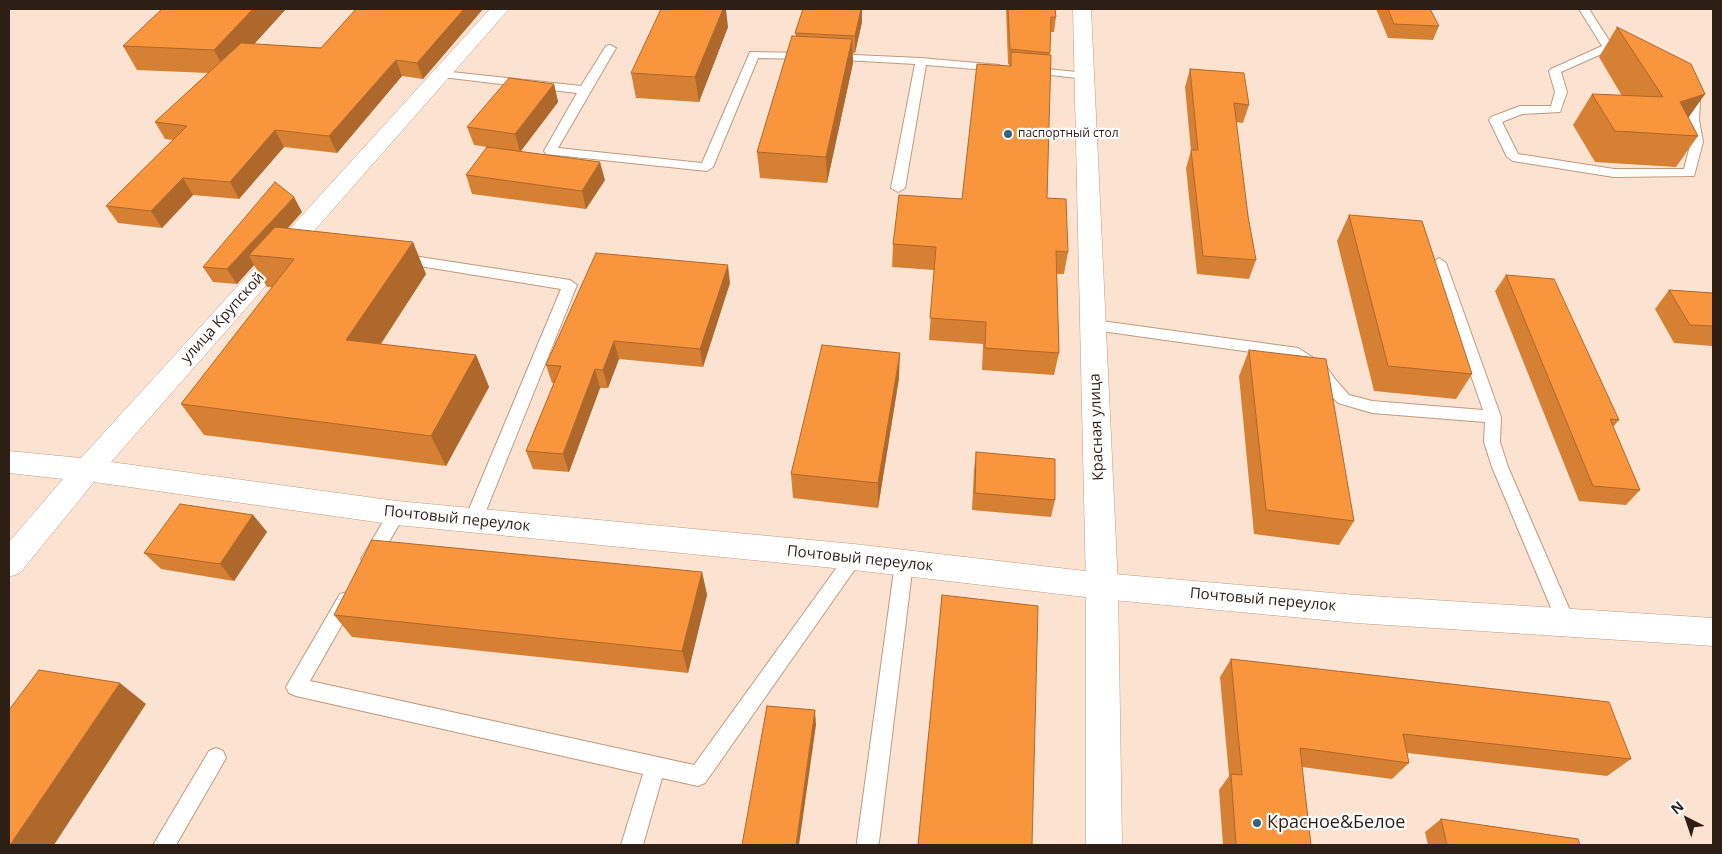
<!DOCTYPE html>
<meta charset="utf-8">
<style>
body{margin:0}
#map{position:relative;width:1722px;height:854px;overflow:hidden;background:#fce3d1;font-family:"Open Sans",sans-serif}
canvas{display:block}
.frame{position:absolute;inset:0;border:10px solid #2e1f14;pointer-events:none}
.north{position:absolute;left:1662px;top:794px;width:50px;height:50px;-webkit-text-stroke:4px #fff;paint-order:stroke;rotate:319deg;font-size:14px;font-weight:700;line-height:20px;text-align:center;color:#2e1f14}
.north::after{content:'';display:block;margin:auto;width:18px;height:22px;background:#2e1f14;clip-path:polygon(50% 0,100% 100%,50% 72%,0 100%)}
</style>
<div id="map">
<canvas width="1722" height="854"></canvas>
<div class="frame"></div>
<div class="north">N</div>
</div>
<script>
const ctx = document.querySelector('canvas').getContext('2d');
ctx.lineJoin = 'round';
function toPath(rows) {
  const path = new Path2D();
  for (const r of rows) {
    path.moveTo(r[0], r[1]);
    for (let i = 2; i < r.length; i += 2) path.lineTo(r[i], r[i + 1]);
  }
  return path;
}
function trace(path, color, width, dash) {
  ctx.strokeStyle = color;
  ctx.lineWidth = width;
  ctx.lineCap = dash ? 'butt' : 'round';
  ctx.setLineDash(dash || []);
  ctx.stroke(path);
}
function fill(path, color) {
  ctx.fillStyle = color;
  ctx.fill(path, 'evenodd');
}
function write(font, color, halo, rows, align = 'center') {
  ctx.font = font + ' "Open Sans",sans-serif';
  ctx.lineWidth = 4.5;
  ctx.setLineDash([]);
  ctx.textBaseline = 'middle';
  ctx.strokeStyle = halo;
  ctx.fillStyle = color;
  for (const [text, x, y, turn = 0] of rows) {
    ctx.save();
    ctx.translate(x, y);
    ctx.rotate((+turn || 0) * Math.PI / 180);
    ctx.textAlign = isNaN(turn) ? turn : align;
    if (halo) ctx.strokeText(text, 0, 0);
    ctx.fillText(text, 0, 0);
    ctx.restore();
  }
}
const lane = toPath([
 [1579,9,1589,9,1612,45,1630,55,1624,58,1608,51,1561,72,1567,92,1560,112,1522,114,1502,122,1518,154,1614,169,1684,169,1691,142,1687,120,1688,101,1681,91,1687,87,1691,89,1700,101,1699,120,1703,142,1694,176,1614,177,1513,161,1507,157,1489,120,1491,117,1520,106,1551,106,1555,92,1549,71,1551,69,1602,46,1579,9],
 [610,45,616,48,558,148,702,163,750,52,807,53,813,56,807,59,758,58,713,167,707,171,546,154,544,151,577,93,442,77,436,74,442,71,581,86,606,46,610,45],
 [831,54,921,58,999,65,1005,68,999,71,926,65,905,188,898,192,891,188,915,64,827,59,825,57,831,54],
 [1028,67,1086,73,1092,76,1086,79,1024,72,1022,70,1028,67],
 [400,254,570,280,577,285,482,521,479,526,473,528,467,526,464,521,561,289,395,262,393,259,395,256,400,254],
 [1439,258,1446,263,1501,417,1500,442,1508,467,1575,622,1573,628,1566,630,1559,628,1557,622,1492,467,1484,442,1485,422,1372,413,1338,403,1323,387,1316,374,1294,358,1094,330,1089,329,1087,325,1089,321,1094,320,1298,348,1326,366,1335,379,1349,395,1372,401,1483,410,1432,263,1439,258],
 [397,506,403,508,406,513,403,518,376,564,370,567,364,564,361,559,364,554,391,508,397,506],
 [854,549,860,552,863,557,860,562,705,783,698,786,662,778,643,845,621,845,643,774,296,696,289,693,286,687,340,594,347,592,354,594,356,600,310,681,694,765,848,552,854,549],
 [904,555,910,558,913,563,879,842,878,845,858,845,857,842,895,563,898,558,904,555],
 [216,748,223,751,226,758,176,845,153,845,209,751,216,748]
]);
const street = toPath([
 [490,9,509,9,111,462,397,501,854,544,1102,573,1356,595,1713,618,1713,646,1356,623,1102,599,854,570,397,525,94,482,20,573,9,577,9,542,63,479,9,473,9,451,81,458,490,9]
]);
const secondary = toPath([
 [1073,9,1091,9,1118,586,1122,845,1086,845,1086,586,1073,9]
]);
const wall = toPath([
 [162,9,286,9,254,44,321,48,356,9,483,9,423,79,402,76,337,153,284,147,239,199,193,195,162,228,118,223,106,206,173,140,165,139,155,122,208,73,137,70,123,46],
 [803,9,862,9,862,22,855,53,853,53,853,63,827,183,760,178,757,152,796,36,795,33],
 [1006,9,1055,9,1056,17,1054,32,1050,32,1047,198,1068,252,1064,274,1057,274,1059,353,1054,375,982,370,983,344,929,340,934,270,892,267,893,244,962,199,1009,66,1009,64,1008,64],
 [1376,9,1430,9,1439,26,1433,40,1388,38],
 [728,27,699,102,636,98,631,73],
 [1617,27,1705,94,1688,118,1698,136,1676,167,1595,162,1573,125,1592,94,1622,96,1599,57],
 [1190,69,1249,105,1243,123,1236,122,1248,216,1256,260,1249,279,1197,274,1186,168,1191,151,1185,87],
 [554,84,558,102,521,151,605,180,586,209,472,194,466,175,487,147,474,145,467,127],
 [302,212,287,229,426,274,381,344,476,355,489,387,446,466,204,435,181,404,272,287,267,287,254,265,237,284,213,282,203,267],
 [1349,215,1472,374,1456,399,1374,391,1337,241],
 [1506,275,1619,420,1613,427,1640,490,1626,505,1579,501,1495,291],
 [730,283,703,367,619,359,608,388,600,388,569,472,533,469,526,451,554,383,552,383,546,365],
 [1669,290,1713,293,1713,346,1674,343,1655,309],
 [1249,350,1354,521,1339,545,1254,534,1239,376],
 [899,378,878,508,793,498,791,474],
 [976,452,1055,500,1051,517,972,510,974,470],
 [253,515,267,532,234,581,161,569,144,553],
 [702,572,707,595,688,673,352,637,334,615],
 [942,595,1032,845,918,845],
 [1231,659,1631,759,1607,776,1407,753,1409,763,1392,779,1302,767,1311,845,1223,845,1219,790,1229,776,1220,677],
 [1441,819,1580,845,1428,845,1425,832]
]);
const shadedWall = toPath([
 [253,9,286,9,227,74,214,50],
 [464,9,483,9,423,79,417,63],
 [723,9,726,9,728,27,699,102,695,77],
 [861,9,862,9,862,22,855,53,855,36],
 [852,39,853,63,827,183,826,157],
 [396,60,402,76,337,153,329,136],
 [554,84,558,102,520,152,515,134],
 [1705,94,1683,125,1680,102],
 [275,130,284,147,239,199,230,182],
 [600,162,605,180,586,209,582,191],
 [183,178,193,195,162,228,151,211],
 [294,197,302,212,262,257,249,255,254,265,237,284,227,269],
 [413,242,426,274,363,371,346,340],
 [728,265,730,283,703,367,700,349],
 [614,341,619,359,608,388,603,370],
 [900,353,899,378,878,508,878,483],
 [476,355,489,387,446,466,431,436],
 [595,369,600,388,569,472,563,454],
 [253,515,267,532,234,581,220,564],
 [702,572,707,595,688,673,682,651],
 [120,683,146,704,54,845,10,845],
 [815,710,816,725,799,845,796,845]
]);
const building = toPath([
 [162,9,253,9,214,50,123,46,162,9],
 [356,9,464,9,417,63,396,60,329,136,275,130,230,182,183,178,151,211,106,206,187,126,155,122,241,43,321,48,356,9],
 [661,9,723,9,695,77,631,73,661,9],
 [803,9,861,9,855,36,795,33,803,9],
 [1008,9,1055,9,1056,17,1051,17,1050,53,1010,49,1008,9],
 [1388,9,1430,9,1439,26,1394,24,1388,9],
 [1617,27,1691,64,1705,94,1680,102,1698,136,1615,131,1592,94,1663,97,1617,27],
 [792,36,852,39,826,157,757,152,792,36],
 [1011,52,1051,55,1047,198,1066,199,1068,252,1056,251,1059,353,985,348,986,322,930,318,936,247,893,244,899,195,962,199,977,64,1011,66,1011,52],
 [1190,69,1244,73,1249,105,1234,103,1248,216,1256,260,1203,256,1191,150,1198,150,1190,69],
 [509,78,554,84,515,134,467,127,509,78],
 [487,147,600,162,582,191,466,175,487,147],
 [275,182,294,197,227,269,203,267,275,182],
 [1349,215,1422,221,1472,374,1388,366,1349,215],
 [275,227,413,242,346,340,476,355,431,436,181,404,294,259,249,255,275,227],
 [596,253,728,265,700,349,614,341,603,370,595,369,563,454,526,451,561,366,546,365,596,253],
 [1506,275,1554,279,1619,420,1610,419,1640,490,1593,486,1506,275],
 [1669,290,1713,293,1713,326,1690,325,1669,290],
 [822,345,900,353,878,483,791,474,822,345],
 [1249,350,1326,359,1354,521,1266,510,1249,350],
 [976,452,1055,459,1055,500,975,493,976,452],
 [180,504,253,515,220,564,144,553,180,504],
 [372,540,702,572,682,651,334,615,372,540],
 [942,595,1038,606,1032,845,918,845,942,595],
 [1231,659,1609,702,1631,759,1403,734,1409,763,1300,748,1311,845,1236,845,1231,774,1242,775,1231,659],
 [39,670,120,683,10,845,9,845,9,710,39,670],
 [767,706,815,710,796,845,742,845,767,706],
 [1441,819,1578,839,1580,845,1447,845,1441,819]
]);
const markers = [
 [1008,134,5,"#326381"],
 [1257,823,5,"#326381"]
];
const farPoinames = [
 ["паспортный стол",1018,134]
];
const streetNames = [
 ["улица Крупской",223,318,-48],
 ["Красная улица",1097,427,-92],
 ["Почтовый переулок",457,519,6],
 ["Почтовый переулок",860,559,6],
 ["Почтовый переулок",1263,600,5]
];
const nearPoinames = [
 ["Красное&Белое",1267,823]
];
trace(lane, '#c0997d', 2);
trace(street, '#c0997d', 1);
trace(secondary, '#c0997d', 1);
fill(lane, '#fff');
fill(street, '#fff');
fill(secondary, '#fff');
fill(wall, '#d68034');
fill(shadedWall, '#ae682b');
fill(building, '#f9953d');
trace(building, '#ae682b', 1);
for (const [x, y, r, color] of markers) {
  const dot = new Path2D();
  dot.arc(x, y, r, 0, 2 * Math.PI);
  ctx.fillStyle = color;
  ctx.fill(dot);
  trace(dot, '#fff', 2);
}
write('12px', '#2e1f14', '#fff', farPoinames, 'left');
write('15px', '#2e1f14', '#fff', streetNames);
write('18px', '#2e1f14', '#fff', nearPoinames, 'left');
</script>
